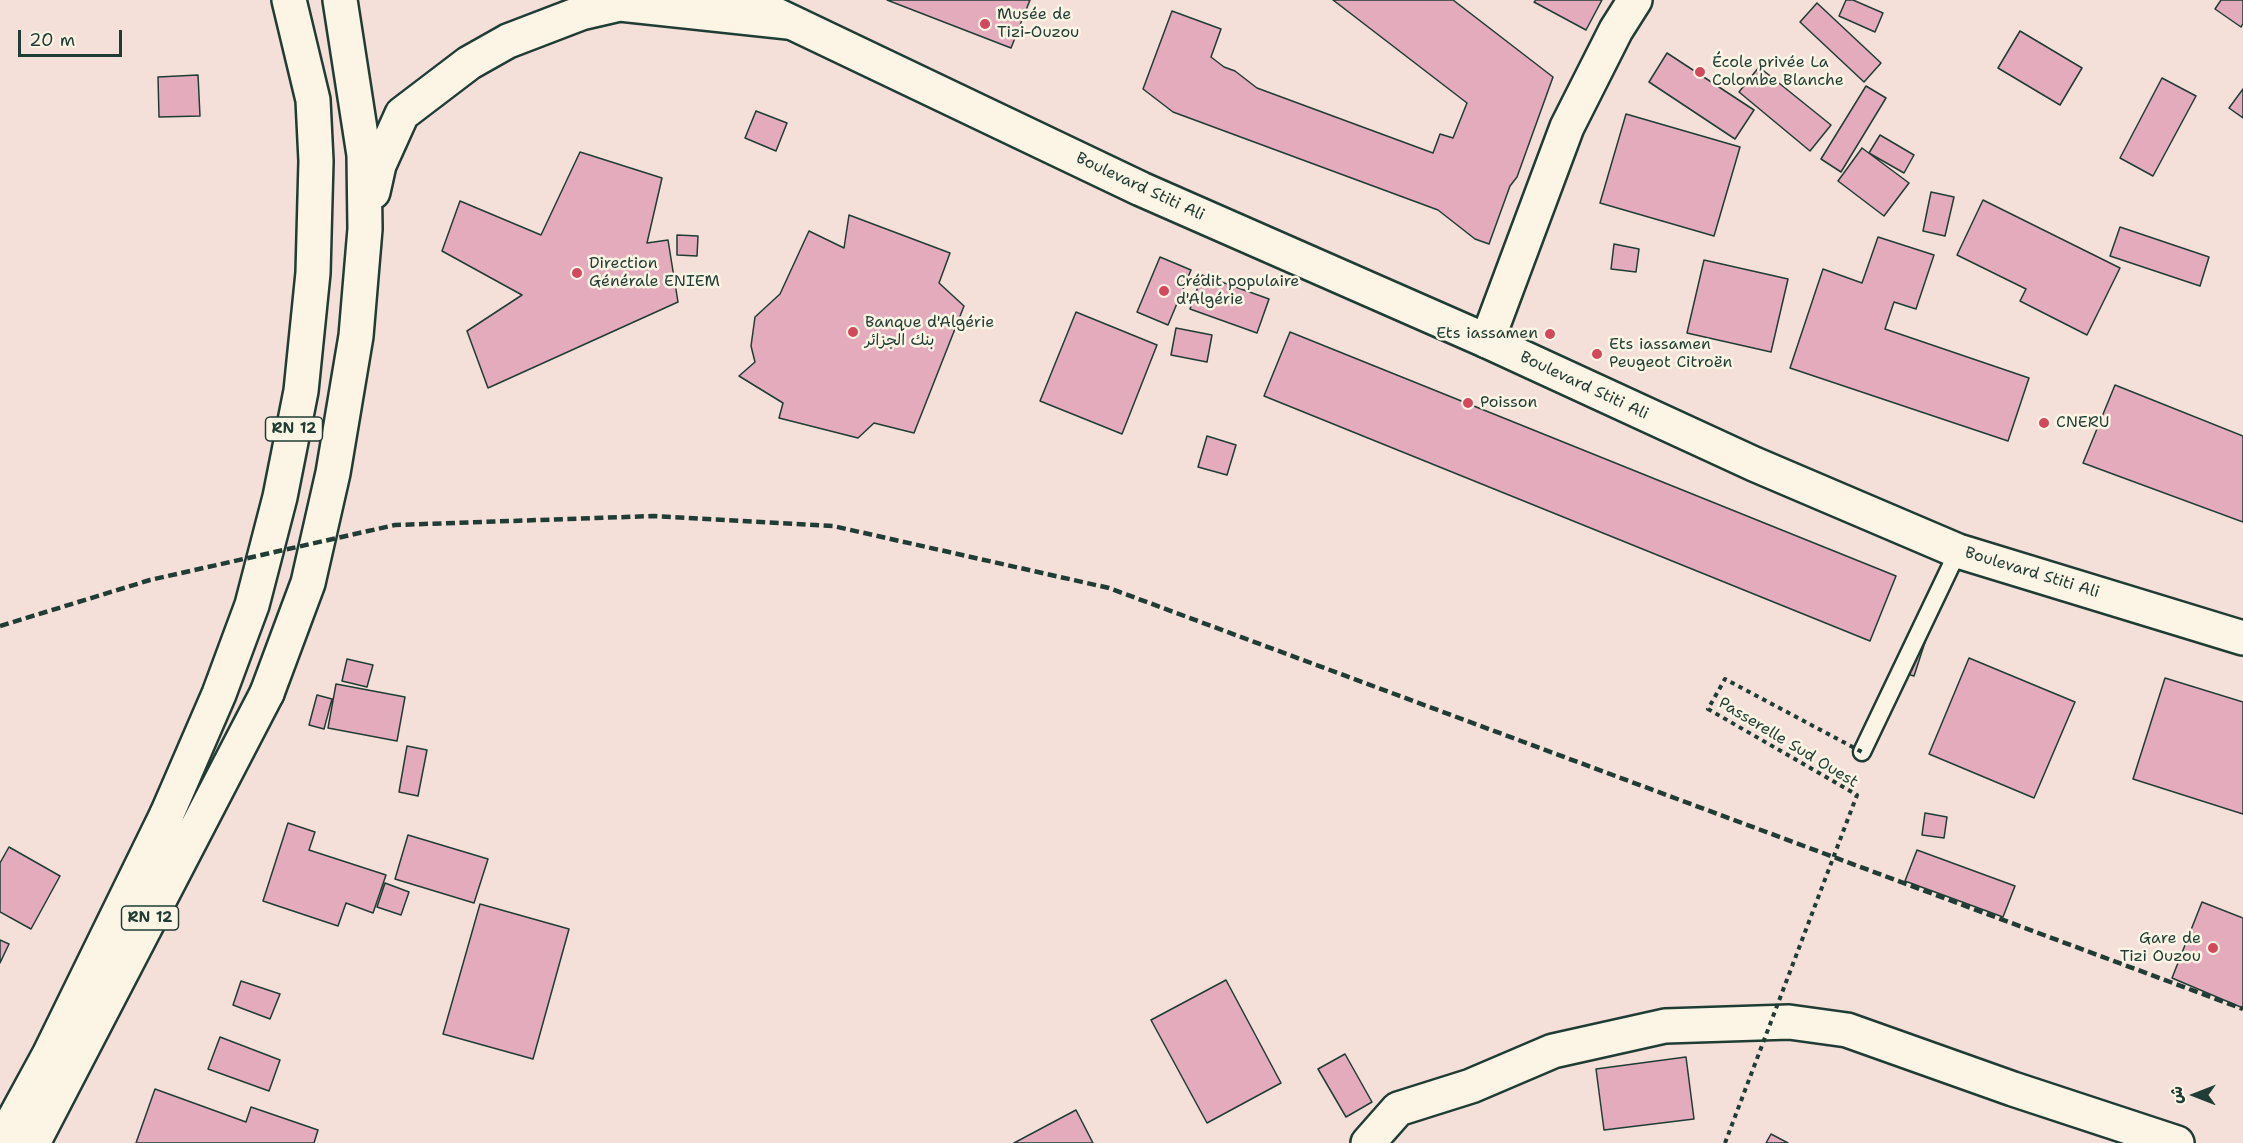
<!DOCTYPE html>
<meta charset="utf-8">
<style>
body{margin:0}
#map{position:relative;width:2243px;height:1143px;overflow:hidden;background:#f5dfd9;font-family:"Shantell Sans","Playpen Sans Arabic",sans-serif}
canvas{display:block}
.north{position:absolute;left:2165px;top:1065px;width:60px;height:60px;-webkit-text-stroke:4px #fcf5e5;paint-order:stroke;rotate:270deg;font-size:16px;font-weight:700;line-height:24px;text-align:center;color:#1f3d34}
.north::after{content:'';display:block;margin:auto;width:21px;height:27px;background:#1f3d34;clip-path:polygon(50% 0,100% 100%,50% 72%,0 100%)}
.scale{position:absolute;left:18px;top:30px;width:104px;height:27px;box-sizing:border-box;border:3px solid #1f3d34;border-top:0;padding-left:8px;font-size:18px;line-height:21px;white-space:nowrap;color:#1f3d34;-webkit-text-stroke:4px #fcf5e5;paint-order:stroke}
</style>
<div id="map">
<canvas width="2243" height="1143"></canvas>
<div class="north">ش</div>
<div class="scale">20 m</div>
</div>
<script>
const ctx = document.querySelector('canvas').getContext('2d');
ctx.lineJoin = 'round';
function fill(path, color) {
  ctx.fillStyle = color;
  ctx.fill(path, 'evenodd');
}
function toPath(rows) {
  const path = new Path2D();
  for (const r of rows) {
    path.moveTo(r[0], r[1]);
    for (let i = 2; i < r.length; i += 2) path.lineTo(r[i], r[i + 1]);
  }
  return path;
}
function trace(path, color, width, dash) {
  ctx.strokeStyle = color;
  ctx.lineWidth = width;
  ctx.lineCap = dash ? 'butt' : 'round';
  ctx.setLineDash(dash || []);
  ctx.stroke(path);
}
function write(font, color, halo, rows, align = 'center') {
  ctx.font = font + ' "Shantell Sans","Playpen Sans Arabic",sans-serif';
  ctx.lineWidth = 5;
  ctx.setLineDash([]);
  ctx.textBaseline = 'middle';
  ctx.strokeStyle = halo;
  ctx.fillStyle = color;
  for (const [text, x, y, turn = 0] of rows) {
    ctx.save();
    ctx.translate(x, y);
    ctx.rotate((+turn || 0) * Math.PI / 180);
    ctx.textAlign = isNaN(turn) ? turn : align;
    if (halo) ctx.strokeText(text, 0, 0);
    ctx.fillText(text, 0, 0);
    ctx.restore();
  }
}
const building = toPath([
 [887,0,1030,0,1011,48,887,0],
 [1333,0,1453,0,1553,77,1517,177,1510,186,1489,244,1475,239,1438,210,1173,112,1143,89,1172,11,1221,29,1211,57,1224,67,1235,71,1257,88,1433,153,1440,134,1453,138,1467,103,1333,0],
 [1536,0,1602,0,1586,30,1534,2,1536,0],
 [1846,0,1853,0,1883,13,1875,32,1839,16,1846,0],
 [2221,0,2243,0,2243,24,2241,27,2215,9,2221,0],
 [1817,3,1881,63,1864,82,1800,22,1817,3],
 [2020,31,2082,68,2060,105,1998,68,2020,31],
 [1667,53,1754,110,1735,139,1649,82,1667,53],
 [1759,67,1831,125,1810,151,1739,92,1759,67],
 [198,75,200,116,159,117,158,77,198,75],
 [2162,78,2196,96,2153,176,2120,158,2162,78],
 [1866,86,1886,98,1841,172,1821,159,1866,86],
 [2243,89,2243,118,2229,108,2243,89],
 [756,111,787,123,776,151,745,138,756,111],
 [1626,114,1740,147,1714,236,1600,203,1626,114],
 [1880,135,1914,155,1904,173,1869,153,1880,135],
 [1862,148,1909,183,1884,216,1838,181,1862,148],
 [580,152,662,178,647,243,668,240,678,302,488,388,467,331,522,295,442,251,460,201,541,235,580,152],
 [1931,192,1954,197,1945,236,1923,231,1931,192],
 [1983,200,2120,268,2087,335,2020,301,2026,289,1957,255,1983,200],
 [849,215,950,253,939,283,964,306,914,433,874,423,858,438,779,418,783,403,739,376,755,362,751,346,755,317,780,294,809,231,844,248,849,215],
 [2120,227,2209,257,2200,286,2110,256,2120,227],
 [677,235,698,236,697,256,677,255,677,235],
 [1878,237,1934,255,1916,309,1894,302,1885,329,2029,378,2008,441,1790,368,1823,269,1862,283,1878,237],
 [1614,244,1639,249,1636,272,1611,269,1614,244],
 [1160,257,1191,270,1168,325,1137,312,1160,257],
 [1704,260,1788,279,1771,352,1687,333,1704,260],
 [1202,275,1269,299,1257,333,1190,309,1202,275],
 [1076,312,1157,345,1122,434,1040,401,1076,312],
 [1176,328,1212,335,1207,362,1171,355,1176,328],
 [1290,332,1896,576,1870,641,1264,396,1290,332],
 [2115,385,2243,436,2243,522,2083,463,2115,385],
 [1207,436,1236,445,1227,475,1198,467,1207,436],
 [1928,633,1914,676,1900,672,1928,633],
 [1969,658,2075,702,2034,798,1929,754,1969,658],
 [347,659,373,665,367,687,342,681,347,659],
 [2165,678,2243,702,2243,814,2133,779,2165,678],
 [336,684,405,697,397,741,328,728,336,684],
 [317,695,332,699,324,729,309,725,317,695],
 [407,746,427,750,418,796,399,792,407,746],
 [1925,813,1947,817,1944,838,1922,835,1925,813],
 [288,823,315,832,309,850,386,875,373,913,346,903,338,926,263,901,288,823],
 [408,835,488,859,474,903,395,879,408,835],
 [9,847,60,876,31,929,0,912,0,863,9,847],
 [1917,850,2015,886,2003,917,1905,881,1917,850],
 [385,883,409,892,401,915,377,907,385,883],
 [2202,902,2243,918,2243,1008,2172,978,2202,902],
 [480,904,569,929,533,1059,443,1034,480,904],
 [0,940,9,944,0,963,0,940],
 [1226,980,1281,1083,1207,1123,1151,1020,1226,980],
 [241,981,280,994,270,1019,233,1005,241,981],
 [220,1037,280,1060,269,1091,208,1069,220,1037],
 [1345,1054,1372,1102,1346,1117,1318,1069,1345,1054],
 [1686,1057,1694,1119,1604,1130,1596,1069,1686,1057],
 [155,1089,246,1122,251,1107,318,1130,314,1143,136,1143,155,1089],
 [1076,1110,1093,1143,1014,1143,1076,1110],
 [1771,1134,1788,1143,1766,1143,1771,1134]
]);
const lane = toPath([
 [1862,752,1958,551]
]);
const street = toPath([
 [1487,341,1567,127,1616,30,1635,0],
 [1368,1143,1398,1109,1471,1086,1553,1051,1665,1026,1789,1022,1847,1030,2013,1089,2177,1143]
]);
const secondary = toPath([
 [745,0,1141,189,1487,341,1754,464,1958,551,2243,638]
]);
const primary = toPath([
 [373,192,379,165,402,114,469,63,508,41,581,13,620,4,788,22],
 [267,693,308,583,333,473,356,336,365,229,364,155,340,0],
 [167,814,219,694,252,605,280,497,301,391,313,273,316,161,313,100,289,0]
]);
const highway = toPath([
 [1,1143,49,1055,167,814],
 [33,1143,267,693]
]);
const rail = toPath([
 [0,626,150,580,395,525,654,516,833,526,1109,588,2243,1009]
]);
const pathBridge = toPath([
 [1725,1143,1857,795,1708,709,1725,679,1862,752]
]);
const markers = [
 [985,24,6,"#d1495b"],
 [1700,72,6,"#d1495b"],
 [577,273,6,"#d1495b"],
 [1164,291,6,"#d1495b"],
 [853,332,6,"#d1495b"],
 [1550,334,6,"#d1495b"],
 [1597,354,6,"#d1495b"],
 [1468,403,6,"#d1495b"],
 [2044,423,6,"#d1495b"],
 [2213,948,6,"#d1495b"]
];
const shields = [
 [294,429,57],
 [150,918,57]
];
const shieldNames = [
 ["RN 12",294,429],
 ["RN 12",150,918]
];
const poiNames = [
 ["Musée de",997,15],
 ["Tizi-Ouzou",997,33],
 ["École privée La",1712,63],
 ["Colombe Blanche",1712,81],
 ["Direction",589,264],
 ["Générale ENIEM",589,282],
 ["Crédit populaire",1176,282],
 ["d'Algérie",1176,300],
 ["Banque d'Algérie",865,323],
 ["بنك الجزائر",865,341],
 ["Ets iassamen",1538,334,"right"],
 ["Ets iassamen",1609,345],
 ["Peugeot Citroën",1609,363],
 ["Poisson",1480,403],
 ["CNERU",2056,423],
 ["Gare de",2201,939,"right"],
 ["Tizi Ouzou",2201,957,"right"]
];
const streetNames = [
 ["Boulevard Stiti Ali",1140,187,25],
 ["Boulevard Stiti Ali",1584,386,25],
 ["Boulevard Stiti Ali",2032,573,17],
 ["Passerelle Sud Ouest",1788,743,31]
];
fill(building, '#e4abbd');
trace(building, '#1f3d34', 1.5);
trace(lane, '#1f3d34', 21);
trace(street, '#1f3d34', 38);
trace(secondary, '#1f3d34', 38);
trace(primary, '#1f3d34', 38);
trace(highway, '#1f3d34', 38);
trace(lane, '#fcf5e5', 16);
trace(street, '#fcf5e5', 33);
trace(secondary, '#fcf5e5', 33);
trace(primary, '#fcf5e5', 33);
trace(highway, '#fcf5e5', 33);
trace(rail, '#1f3d34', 4.5, [9, 4.5]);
trace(pathBridge, '#1f3d34', 4, [4.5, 4.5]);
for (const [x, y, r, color] of markers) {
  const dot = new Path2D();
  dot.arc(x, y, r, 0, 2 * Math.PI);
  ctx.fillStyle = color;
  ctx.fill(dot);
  trace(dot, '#fcf5e5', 2);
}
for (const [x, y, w] of shields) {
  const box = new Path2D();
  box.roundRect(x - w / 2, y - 12, w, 24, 4.5);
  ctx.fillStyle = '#fcf5e5';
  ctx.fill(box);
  trace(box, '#1f3d34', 1.5);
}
write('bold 15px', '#1f3d34', null, shieldNames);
write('16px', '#1f3d34', '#fcf5e5', poiNames, 'left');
write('16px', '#1f3d34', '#fcf5e5', streetNames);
</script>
